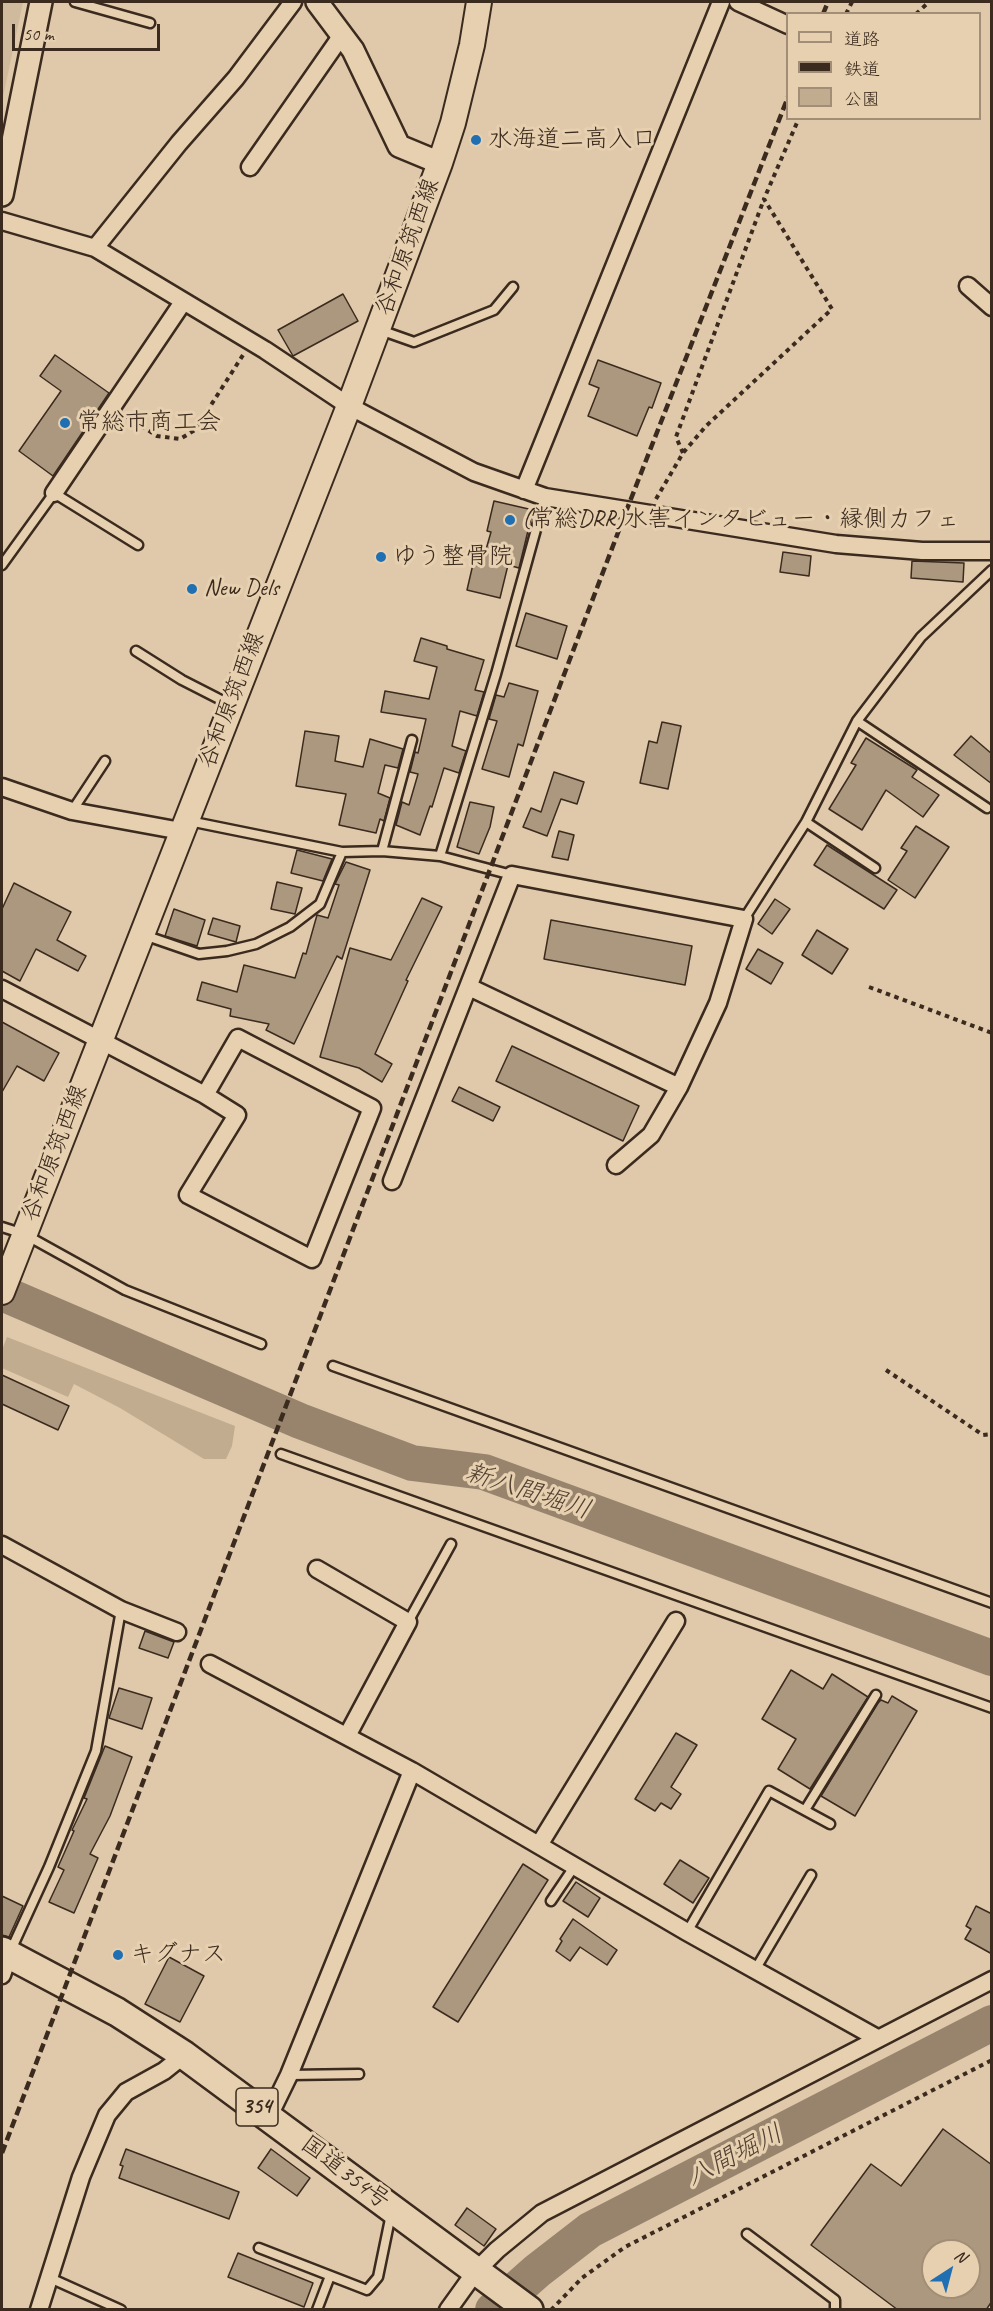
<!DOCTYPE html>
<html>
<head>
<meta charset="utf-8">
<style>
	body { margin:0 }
	#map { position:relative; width:993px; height:2311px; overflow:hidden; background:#dfc9aa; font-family:Caveat,"Klee One",sans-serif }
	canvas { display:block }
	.frame { position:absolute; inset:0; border:3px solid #3b2a1e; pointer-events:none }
	.legend { position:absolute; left:786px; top:12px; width:195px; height:108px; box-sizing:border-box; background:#e6d0b0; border:2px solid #a28e76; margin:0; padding:8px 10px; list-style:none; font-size:18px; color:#3b2a1e }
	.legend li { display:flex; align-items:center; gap:12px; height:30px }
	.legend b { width:30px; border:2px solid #a28e76 }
	.north { position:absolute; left:921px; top:2239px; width:60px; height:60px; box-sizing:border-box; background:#e6d0b0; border:2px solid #a28e76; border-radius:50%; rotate:36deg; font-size:16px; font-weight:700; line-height:24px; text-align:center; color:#3b2a1e }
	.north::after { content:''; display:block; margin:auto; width:21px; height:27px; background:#1f6fb2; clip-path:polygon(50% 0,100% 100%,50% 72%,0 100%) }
	.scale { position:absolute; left:12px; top:24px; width:148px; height:27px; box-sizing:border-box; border:3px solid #3b2a1e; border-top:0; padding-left:8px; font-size:18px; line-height:21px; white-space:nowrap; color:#3b2a1e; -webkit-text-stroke:4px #e6d0b0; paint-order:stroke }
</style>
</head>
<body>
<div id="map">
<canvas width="993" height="2311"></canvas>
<div class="frame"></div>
<ul class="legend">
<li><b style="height:8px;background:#e6d0b0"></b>道路</li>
<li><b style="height:8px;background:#3b2a1e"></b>鉄道</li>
<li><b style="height:16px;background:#c1ac90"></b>公園</li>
</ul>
<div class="north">N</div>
<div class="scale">50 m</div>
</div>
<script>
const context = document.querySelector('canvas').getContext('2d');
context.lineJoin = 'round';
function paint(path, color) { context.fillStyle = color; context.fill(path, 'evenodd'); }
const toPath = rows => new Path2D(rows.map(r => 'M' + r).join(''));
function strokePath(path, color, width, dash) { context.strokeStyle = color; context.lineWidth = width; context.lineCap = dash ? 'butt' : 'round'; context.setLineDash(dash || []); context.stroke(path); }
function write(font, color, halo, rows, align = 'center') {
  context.font = font + ' Caveat,"Klee One",sans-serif'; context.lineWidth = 6; context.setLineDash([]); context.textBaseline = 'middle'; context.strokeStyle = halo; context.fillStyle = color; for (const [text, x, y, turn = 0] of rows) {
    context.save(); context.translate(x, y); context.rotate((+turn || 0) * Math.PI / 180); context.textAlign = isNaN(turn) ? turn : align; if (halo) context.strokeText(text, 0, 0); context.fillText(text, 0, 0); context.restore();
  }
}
paint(toPath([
	[2,2,23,2,2,102]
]), '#d0ba9d');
paint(toPath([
	[7,1337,235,1426,232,1446,226,1459,204,1459,120,1408,74,1384,68,1397,2,1368,2,1350]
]), '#c1ac90');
strokePath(toPath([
	[2,1293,300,1421,412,1463,484,1472,992,1658],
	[493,2310,537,2271,590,2230,992,2023]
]), '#98846d', 36);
const building = toPath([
	[343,294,358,321,293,356,278,330,343,294],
	[55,355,109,393,53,476,19,451,61,391,40,376,55,355],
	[598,360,661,383,652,408,649,407,637,436,588,416,599,388,589,384,598,360],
	[494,501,533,510,519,568,508,565,500,598,467,590,473,564,481,567,491,532,487,531,494,501],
	[783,552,811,556,809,576,780,572,783,552],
	[912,561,964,563,963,582,911,578,912,561],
	[526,613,567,626,557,659,516,646,526,613],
	[421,638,447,646,447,649,484,660,475,690,484,692,477,716,460,711,452,746,466,751,459,773,444,768,432,807,430,806,420,835,396,825,402,802,409,805,418,774,410,772,415,752,418,753,426,719,381,712,385,691,429,699,437,667,414,661,421,638],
	[509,683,538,691,523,746,518,744,509,777,482,769,497,721,489,719,496,695,504,697,509,683],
	[662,722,681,726,668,789,640,783,649,741,657,743,662,722],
	[305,731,339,736,335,761,363,767,370,739,403,749,398,768,385,765,378,793,390,798,384,821,380,819,376,833,339,825,346,794,296,786,305,731],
	[971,736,992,754,992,784,954,755,971,736],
	[866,738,917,770,912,777,939,795,923,817,886,790,862,830,829,809,856,765,851,763,866,738],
	[554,772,584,782,577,804,561,799,547,836,523,827,531,808,541,812,554,772],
	[470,802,494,807,490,827,479,854,457,847,470,802],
	[916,826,949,847,915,898,888,880,907,851,901,848,916,826],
	[559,831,574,835,568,860,552,857,559,831],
	[827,845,897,890,884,909,814,865,827,845],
	[297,850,332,859,323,881,291,873,297,850],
	[346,862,370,870,342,959,337,956,294,1044,266,1030,269,1024,230,1016,231,1009,197,1000,202,982,237,992,244,965,295,978,303,953,306,954,317,915,328,918,339,885,335,884,346,862],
	[277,882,302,888,295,914,271,909,277,882],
	[14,883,71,912,57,940,86,956,78,971,36,949,20,981,2,971,2,909,14,883],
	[422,898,442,907,406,980,408,981,375,1054,392,1064,382,1082,359,1068,320,1057,350,948,391,960,422,898],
	[775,899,790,909,772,934,758,924,775,899],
	[174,909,205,920,197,946,165,936,174,909],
	[213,918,240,926,236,942,208,934,213,918],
	[551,920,692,946,685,985,544,959,551,920],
	[817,930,848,949,832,974,802,955,817,930],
	[758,949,783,963,771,984,746,969,758,949],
	[2,1022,59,1053,44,1081,17,1066,2,1092,2,1022],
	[512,1046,639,1106,623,1141,496,1081,512,1046],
	[459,1087,500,1107,493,1121,452,1101,459,1087],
	[2,1375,69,1406,58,1430,2,1404,2,1375],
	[145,1631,174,1642,168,1658,139,1648,145,1631],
	[791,1670,823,1689,832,1674,868,1697,810,1789,778,1769,796,1739,762,1719,791,1670],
	[119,1688,152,1698,142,1729,109,1718,119,1688],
	[892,1696,917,1711,855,1816,821,1796,878,1703,881,1700,888,1703,892,1696],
	[676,1733,697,1745,671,1787,681,1794,671,1809,661,1803,655,1811,635,1799,676,1733],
	[105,1746,132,1757,110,1816,90,1854,98,1858,74,1913,49,1902,64,1870,58,1867,74,1831,72,1830,87,1799,84,1798,105,1746],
	[680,1860,709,1878,693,1903,664,1884,680,1860],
	[523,1864,548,1880,458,2022,433,2007,523,1864],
	[576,1882,600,1898,588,1917,563,1901,576,1882],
	[2,1896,23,1906,9,1937,2,1935,2,1896],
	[976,1906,992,1914,992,1954,965,1939,971,1929,966,1926,976,1906],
	[573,1919,617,1950,607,1965,580,1947,570,1961,556,1951,562,1941,560,1939,573,1919],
	[169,1957,204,1976,180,2022,145,2004,169,1957],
	[943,2129,992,2165,992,2301,986,2310,898,2310,811,2245,871,2164,901,2186,943,2129],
	[933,2251,969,2251,969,2287,933,2287,933,2251],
	[126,2149,239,2192,229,2219,119,2178,123,2166,120,2165,126,2149],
	[271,2149,310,2178,297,2196,258,2168,271,2149],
	[467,2208,496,2229,484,2246,455,2225,467,2208],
	[238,2253,313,2283,304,2307,228,2277,238,2253]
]);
paint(building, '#ac987f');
strokePath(building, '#3b2a1e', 1.5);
const service = toPath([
	[75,2,150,23],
	[380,330,414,342,494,310,513,287],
	[2,565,54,493,138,545],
	[136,651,182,680,229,704],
	[857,721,987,808],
	[72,811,105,761],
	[189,821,342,852,382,851,440,856,512,875],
	[806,822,875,868],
	[382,851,412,740],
	[440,856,496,674,545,497],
	[744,919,806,822,857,721,921,637,992,570],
	[144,935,199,954,227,951,256,944,290,927,320,904,342,852],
	[2,1227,24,1234,125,1290,261,1344],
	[333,1366,992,1603],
	[281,1454,992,1708],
	[408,1622,451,1544],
	[805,1810,876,1695],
	[551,1901,574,1867],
	[687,1932,769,1791,830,1824],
	[11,1950,49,1867,96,1751,121,1610],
	[755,1970,811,1875],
	[289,2075,359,2074],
	[747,2234,835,2300,835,2310],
	[259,2248,367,2290,378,2277,391,2214],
	[50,2278,121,2310],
	[317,2310,330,2276]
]);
const minor = toPath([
	[738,2,788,25],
	[250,167,342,35],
	[2,221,95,248,265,350,349,406,474,472,545,497,836,544,922,551,992,551],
	[95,248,179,143,236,78,293,2],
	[968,286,992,307],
	[524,490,721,2],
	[54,493,183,302],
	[2,787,72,811,181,831],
	[469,987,679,1087],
	[2,989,205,1095,237,1115,188,1195,312,1259,372,1108,238,1038,205,1095],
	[392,1181,512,875,744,919,718,1003,679,1087,651,1135,616,1165],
	[2,1545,121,1610,177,1632],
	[317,1569,408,1622,347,1736],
	[210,1664,412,1771,687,1932,877,2038],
	[539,1845,676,1621],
	[2,1975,9,1954],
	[269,2116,289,2075,412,1771],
	[39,2310,81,2177,107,2115,126,2092,164,2071,184,2055],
	[448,2310,476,2271,497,2250,542,2213,992,1980]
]);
const tertiary = toPath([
	[317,2,353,50,399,146,440,163],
	[2,195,41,2]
]);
const secondary = toPath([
	[2,1292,349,406,440,163,453,123,472,45,479,2]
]);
const trunk = toPath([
	[2,1951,117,2012,184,2055,529,2310]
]);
strokePath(service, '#3b2a1e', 13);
strokePath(minor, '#3b2a1e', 21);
strokePath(tertiary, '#3b2a1e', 26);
strokePath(secondary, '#3b2a1e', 28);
strokePath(trunk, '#3b2a1e', 32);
strokePath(toPath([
	[846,14,852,2],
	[916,14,929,2],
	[126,416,157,436,180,439,195,430,243,355],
	[683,453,676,437,764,199],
	[656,499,683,453,706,426,832,309,764,199,799,118],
	[869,987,992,1033],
	[886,1370,983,1435,992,1434],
	[551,2310,582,2278,625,2247,992,2060]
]), '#3b2a1e', 4, [4.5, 4.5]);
strokePath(service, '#e6d0b0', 8);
strokePath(minor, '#e6d0b0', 16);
strokePath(tertiary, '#e6d0b0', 21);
strokePath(secondary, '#e6d0b0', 24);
strokePath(trunk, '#e6d0b0', 27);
strokePath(toPath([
	[823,14,828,2],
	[2,2153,627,509,788,97]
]), '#3b2a1e', 4.5, [9, 4.5]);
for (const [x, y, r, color] of [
	[476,140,6,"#1f6fb2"],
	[65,423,6,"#1f6fb2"],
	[510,520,6,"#1f6fb2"],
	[381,557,6,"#1f6fb2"],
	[192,589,6,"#1f6fb2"],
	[118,1955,6,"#1f6fb2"]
]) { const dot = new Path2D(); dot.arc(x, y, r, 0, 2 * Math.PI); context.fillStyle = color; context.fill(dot); strokePath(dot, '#e6d0b0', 2); }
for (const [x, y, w] of [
	[257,2107,42]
]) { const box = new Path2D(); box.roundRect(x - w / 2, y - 19, w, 38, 4.5); context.fillStyle = '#e6d0b0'; context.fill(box); strokePath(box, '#3b2a1e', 1.5); }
write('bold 22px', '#3b2a1e', null, [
	["354",257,2107]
]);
write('24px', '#3b2a1e', '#e6d0b0', [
	["水海道二高入口",488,140],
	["常総市商工会",77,423],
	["(常総DRR)水害インタビュー・縁側カフェ",522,520],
	["ゆう整骨院",393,557],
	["New Dels",204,589],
	["キグナス",130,1955]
], 'left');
write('24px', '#3b2a1e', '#e6d0b0', [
	["谷和原筑西線",408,247,-70],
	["谷和原筑西線",232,700,-69],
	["谷和原筑西線",55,1153,-69],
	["国道354号",345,2173,37]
]);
write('italic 26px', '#524032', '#e6d0b0', [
	["新八間堀川",528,1492,18],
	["八間堀川",735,2156,-27]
]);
</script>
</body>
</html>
